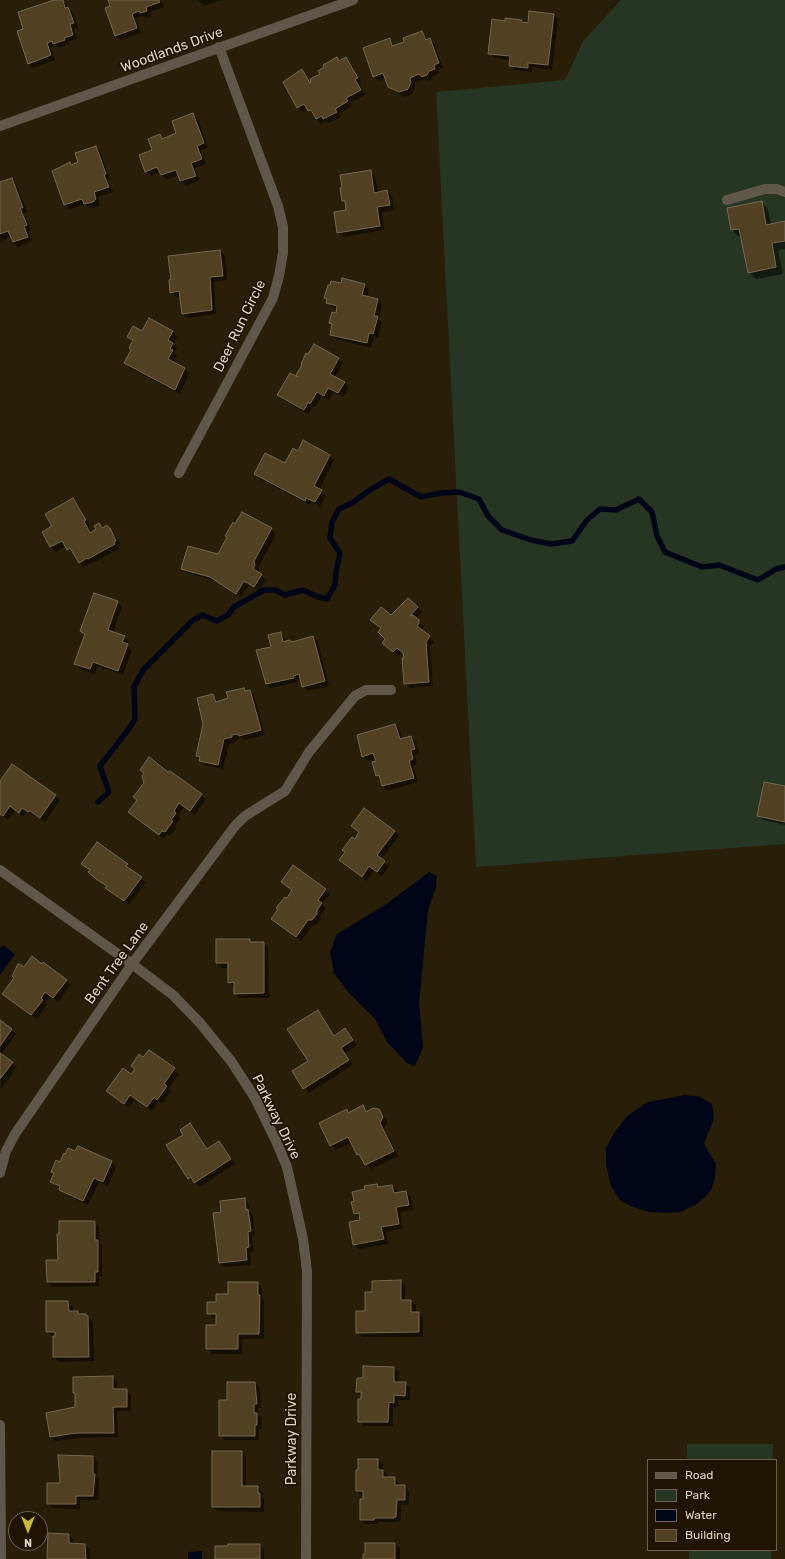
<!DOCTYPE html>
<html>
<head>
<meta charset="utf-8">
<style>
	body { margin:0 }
	#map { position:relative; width:785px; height:1559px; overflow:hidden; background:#291e07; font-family:Rubik,sans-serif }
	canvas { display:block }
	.legend { position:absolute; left:647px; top:1459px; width:130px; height:92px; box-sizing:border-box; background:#1f1401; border:1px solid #6b6150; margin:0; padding:5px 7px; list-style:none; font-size:12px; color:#dcd4c7 }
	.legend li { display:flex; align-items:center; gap:8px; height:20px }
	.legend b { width:20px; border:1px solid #6b6150 }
	.north { position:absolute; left:8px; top:1511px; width:40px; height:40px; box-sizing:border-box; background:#1f1401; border:1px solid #6b6150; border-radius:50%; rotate:180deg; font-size:11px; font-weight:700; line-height:16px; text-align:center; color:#dcd4c7 }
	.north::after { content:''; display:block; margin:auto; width:14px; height:18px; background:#ccb939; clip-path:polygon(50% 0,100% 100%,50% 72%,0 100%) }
</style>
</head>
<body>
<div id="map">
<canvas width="785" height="1559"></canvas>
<ul class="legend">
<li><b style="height:5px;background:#5f584a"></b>Road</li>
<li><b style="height:11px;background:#273623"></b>Park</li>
<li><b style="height:11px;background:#000618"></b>Water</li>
<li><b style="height:11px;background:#514021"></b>Building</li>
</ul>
<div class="north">N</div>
</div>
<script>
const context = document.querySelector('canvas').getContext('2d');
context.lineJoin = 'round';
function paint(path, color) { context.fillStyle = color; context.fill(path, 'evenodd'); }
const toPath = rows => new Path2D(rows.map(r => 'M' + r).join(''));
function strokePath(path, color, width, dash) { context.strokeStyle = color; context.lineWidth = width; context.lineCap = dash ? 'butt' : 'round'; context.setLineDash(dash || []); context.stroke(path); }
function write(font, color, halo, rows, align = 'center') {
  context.font = font + ' Rubik,sans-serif'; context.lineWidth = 3.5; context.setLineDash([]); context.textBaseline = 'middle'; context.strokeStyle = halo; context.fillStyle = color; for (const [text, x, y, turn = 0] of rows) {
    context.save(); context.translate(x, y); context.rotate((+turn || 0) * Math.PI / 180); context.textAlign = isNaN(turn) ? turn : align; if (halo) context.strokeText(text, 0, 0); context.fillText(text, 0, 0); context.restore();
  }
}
paint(toPath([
	[621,0,785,0,785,844,476,867,436,92,565,80,583,41],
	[687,1444,773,1444,772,1460,687,1460],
	[689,1550,771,1550,771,1559,689,1559]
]), '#273623');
paint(toPath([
	[429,872,437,876,436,887,428,910,419,1003,423,1048,415,1066,407,1063,387,1042,375,1019,349,993,334,973,330,952,337,934,388,903],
	[3,945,15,954,0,975,0,949],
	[685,1095,700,1097,712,1104,714,1119,704,1143,709,1153,716,1163,715,1177,711,1191,697,1204,681,1212,668,1213,649,1212,630,1206,620,1200,611,1186,606,1165,606,1148,614,1133,627,1116,648,1102],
	[202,1551,202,1559,188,1559,188,1552]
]), '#000618');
paint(toPath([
	[58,0,63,0,73,13,78,27,74,29,77,39,68,42,69,44,59,48,56,45,51,47,55,60,33,68,28,63,25,30],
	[109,0,161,0,164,7,150,12,151,16,146,18,144,16,136,18,141,33,121,40,116,36,106,9,112,7],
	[198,0,221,0,204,6],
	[554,15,558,19,552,70,532,67,532,72,514,70,510,65,510,60,494,58,489,53,506,22,521,21,524,24,528,24],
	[422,32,428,40,430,40,434,44,443,68,438,69,439,74,433,76,432,79,427,81,425,79,414,83,415,87,412,94,404,97,394,91,389,86,386,78,379,81,374,76,390,39,395,47,406,43],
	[337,58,340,62,346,58,351,63,361,82,359,84,365,95,350,103,352,106,339,114,341,117,329,123,326,121,321,124,308,109,302,112,298,107,302,70,310,80,321,74],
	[193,115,198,119,208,148,201,151,206,164,195,168,200,180,186,186,181,181,179,175,166,180,160,172,151,176,146,171,160,135,164,139,177,134],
	[96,147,100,151,110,179,108,180,113,192,98,197,100,204,98,207,89,208,85,204,70,209,65,205,53,171,70,164,71,165,79,163],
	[370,171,375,176,378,193,387,191,392,196,394,210,382,212,384,230,343,237,338,232,347,211,346,204,343,201],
	[12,179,16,184,27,212,24,213,31,230,28,231,32,241,18,247,13,242,11,236,0,241,0,183],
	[761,202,768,209,771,225,785,223,785,249,778,250,783,274,756,279,749,272,742,237,739,237,732,230,728,209],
	[220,251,225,256,227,280,214,282,216,314,188,318,183,313,181,296,176,297,171,292],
	[365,285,369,289,367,297,377,300,382,304,379,319,382,322,378,338,374,337,371,348,336,339,331,335,333,326,330,323,336,314,338,309,332,307,327,302,327,300,325,298],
	[149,319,173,332,177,337,173,344,177,348,174,353,177,356,173,363,184,369,189,374,180,394,130,368,125,363,132,350,133,342,129,337,142,332],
	[339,359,343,363,335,378,344,382,349,387,343,397,333,392,329,400,322,396,315,407,313,406,309,414,283,400,279,395],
	[304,442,330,456,334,460,319,490,326,495,320,506,311,502,310,505,260,479,255,474,285,464,298,452],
	[73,499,78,504,90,525,88,526,92,533,97,530,99,524,103,528,107,526,119,541,120,546,118,547,119,549,93,563,92,562,84,567,79,562,74,553,73,554,66,546,56,552,51,547,43,532,53,527],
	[271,529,276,534,259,566,259,570,258,573,266,580,259,591,249,585,241,597,216,581,187,573,183,568,218,555,228,538,226,536],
	[408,599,422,612,416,619,423,626,423,628,422,631,434,642,430,647,433,686,410,688,405,683,405,654,402,651,399,656,388,648,387,639,382,629,376,624,391,617],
	[117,602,122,607,113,633,124,637,129,642,127,645,132,650,123,675,98,666,95,674,80,669,75,664,86,636,81,631],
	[280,633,285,638,286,642,291,643,313,637,318,642,329,686,308,691,303,686,301,679,298,680,298,682,271,688,266,684,272,647],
	[243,689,246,692,250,691,254,695,265,735,244,740,242,738,236,740,236,742,229,744,223,769,205,765,197,756,213,695,219,702,229,699],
	[395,725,400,730,402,739,411,737,416,741,419,754,415,755,417,764,413,765,418,782,387,791,383,786,381,779,377,775,376,758,368,761,363,756],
	[13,765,60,800,45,822,35,814,33,816,27,812,24,817,15,810,8,820,0,814,0,783],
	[170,772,206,799,195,815,184,807,178,816,180,819,175,825,177,827,170,836,167,835,164,839,129,812],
	[785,787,785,825,763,820,758,816],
	[352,826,394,831,399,836,381,859,389,867,382,876,374,870,367,881,340,860,360,833],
	[82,864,127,864,132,869,131,871,146,883,129,905,111,892,107,887],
	[282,882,325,890,330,894,322,904,326,908,321,915,321,919,317,925,313,925,301,941,277,923,287,899,293,891],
	[250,940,253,943,263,943,268,948,269,998,239,998,235,993,235,987,229,982,229,968,222,968,217,963],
	[24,968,66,981,71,985,58,1002,51,996,45,1003,47,1005,37,1019,8,998,15,978],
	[318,1011,322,1016,335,1036,345,1029,357,1045,345,1053,353,1065,309,1093,293,1072,309,1062],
	[0,1021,16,1034,1,1055,17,1067,1,1089],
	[174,1069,179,1074,168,1089,171,1091,162,1104,159,1101,152,1111,135,1099,129,1108,107,1091,131,1076],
	[363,1107,368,1112,378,1110,383,1115,387,1122,384,1129,398,1156,371,1169,363,1159,358,1154,352,1142,336,1150,331,1145,347,1110,349,1113],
	[190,1124,195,1129,208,1149,219,1142,235,1164,200,1187,189,1178,184,1135],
	[78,1147,112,1162,116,1167,108,1186,99,1182,88,1205,65,1194,60,1190,61,1188,51,1182,55,1174,52,1172,66,1155,75,1153],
	[377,1185,380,1188,392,1186,397,1190,397,1193,406,1192,411,1197,413,1210,400,1212,403,1228,386,1232,388,1244,359,1249,354,1245,361,1221,361,1218,355,1214,366,1190],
	[244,1199,249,1204,250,1212,253,1215,255,1236,252,1236,254,1252,250,1252,251,1265,224,1267,220,1263,222,1213],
	[95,1222,99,1227,100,1243,102,1246,102,1276,99,1276,99,1286,52,1287,48,1282,59,1260],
	[401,1281,405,1286,405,1301,411,1301,416,1305,416,1313,418,1313,423,1318,423,1337,362,1337,357,1332,373,1293],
	[257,1283,262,1287,262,1298,264,1301,264,1339,242,1339,242,1354,212,1354,207,1349,207,1326,217,1326,217,1318,213,1318,208,1313,217,1303,229,1295],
	[68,1302,73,1307,73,1312,78,1312,82,1315,86,1315,93,1322,94,1361,59,1362,54,1357,54,1336,52,1336,47,1332],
	[394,1368,399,1372,398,1383,405,1383,410,1388,410,1400,398,1400,398,1407,393,1407,393,1426,364,1426,359,1421,362,1397,357,1392,364,1379],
	[112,1377,117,1382,117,1390,126,1390,131,1395,131,1411,117,1411,118,1437,81,1438,55,1441,51,1437,76,1408,76,1395,74,1392],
	[255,1383,260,1388,261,1408,258,1408,258,1415,262,1418,262,1429,259,1429,259,1440,225,1440,220,1435],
	[241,1452,246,1457,246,1487,258,1487,263,1492,262,1497,264,1499,264,1512,218,1511,213,1507],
	[93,1457,98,1462,97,1477,99,1479,98,1500,80,1500,80,1509,53,1508,48,1504,61,1484],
	[378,1460,383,1464,382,1470,388,1475,388,1478,394,1478,399,1483,399,1486,404,1486,409,1491,409,1505,401,1505,401,1521,399,1521,399,1522,378,1522,378,1524,365,1524,361,1520,364,1496,361,1496,357,1491,357,1471],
	[69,1535,74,1540,74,1544,85,1545,90,1549,90,1559,48,1559],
	[395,1544,400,1548,400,1559,365,1559],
	[259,1545,264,1550,264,1559,216,1559]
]), '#0007');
strokePath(toPath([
	[98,802,109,792,100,766,128,730,135,719,134,687,143,670,192,621,202,615,217,621,228,615,234,607,264,590,275,590,285,595,303,590,318,597,327,599,335,585,336,572,340,553,330,538,332,522,339,509,352,503,370,490,389,479,421,497,441,493,459,492,479,499,488,516,502,530,531,540,551,544,572,541,587,520,600,509,616,510,639,499,652,512,657,536,665,552,702,567,719,565,758,580,776,569,785,567]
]), '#000618', 5.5);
const building = toPath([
	[54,0,63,0,65,8,68,7,74,23,70,24,73,35,64,38,65,40,53,44,52,41,47,43,51,55,28,64,17,31,23,29,18,12,54,0],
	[108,0,159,0,160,2,146,7,147,11,140,13,139,11,132,14,137,28,115,36,105,8,110,6,108,0],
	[529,11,554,14,548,65,528,63,528,68,509,66,510,56,488,54,492,19,505,21,505,18,522,20,521,22,528,23,529,11],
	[422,31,426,40,430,38,439,63,434,65,435,69,429,71,427,75,422,77,419,74,410,78,411,82,408,89,399,92,388,87,383,73,373,77,363,48,390,38,392,46,404,42,403,38,422,31],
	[337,57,339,61,346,57,358,78,355,79,361,90,346,98,348,101,335,109,337,112,323,119,322,116,316,119,311,110,308,111,304,104,297,108,283,82,302,69,310,83,311,82,310,79,320,74,318,71,324,67,323,65,337,57],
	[193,113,204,143,197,146,202,159,191,163,196,176,180,181,176,170,161,175,157,167,145,172,139,155,152,150,148,139,160,134,162,139,176,133,172,121,193,113],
	[96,146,106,174,104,175,109,187,94,192,96,199,93,202,84,204,82,199,64,205,52,171,70,162,71,165,78,162,75,153,96,146],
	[371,170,374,193,387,190,390,205,377,207,380,226,337,233,334,212,346,210,345,201,342,201,340,188,342,187,340,175,371,170],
	[12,178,23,208,20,208,27,225,24,226,28,237,13,242,8,231,0,234,0,182,12,178],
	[762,201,766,225,785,221,785,241,772,243,776,267,748,273,739,229,731,230,727,208,762,201],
	[220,250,223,276,210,277,212,310,182,314,179,291,170,293,169,280,171,279,168,256,220,250],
	[342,278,365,284,362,295,378,299,374,316,378,316,373,334,369,333,367,343,330,335,332,324,329,323,332,312,336,313,337,306,326,303,327,299,324,298,328,285,330,285,331,281,341,283,342,278],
	[149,318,173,331,168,340,173,343,170,349,173,350,168,359,185,368,175,390,124,363,131,350,129,348,133,340,127,337,133,326,142,331,149,318],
	[314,344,339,358,330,374,345,382,338,393,328,388,324,396,317,392,310,404,308,402,304,410,277,395,290,373,298,377,296,375,302,365,301,364,306,353,308,354,314,344],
	[303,440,330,455,314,486,322,490,315,502,306,498,305,501,254,474,265,453,285,463,293,448,298,451,303,440],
	[73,498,86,520,84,521,90,533,96,529,94,526,99,523,102,528,107,525,109,528,110,528,116,541,114,542,115,544,88,559,87,558,79,563,70,548,67,550,62,541,50,547,42,532,52,526,45,514,73,498],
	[242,512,272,528,254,561,255,565,253,569,262,574,254,587,244,581,236,594,210,577,181,569,188,546,218,554,227,537,225,536,233,522,235,524,242,512],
	[94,593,118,601,108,630,125,636,122,642,128,644,118,671,93,662,90,669,74,664,85,634,80,631,94,593],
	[408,598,418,607,410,616,413,615,419,620,419,623,417,626,430,636,426,642,429,682,404,684,402,658,404,658,403,653,397,648,393,652,382,643,385,639,378,632,381,628,370,620,381,607,391,615,408,598],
	[281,632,283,642,289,640,292,642,313,636,325,681,302,687,299,674,293,676,294,678,266,684,256,650,271,647,268,635,281,632],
	[244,688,245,691,250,690,261,730,239,736,238,734,232,735,232,737,224,739,218,765,199,761,200,757,196,756,203,724,197,698,213,694,216,702,228,698,226,692,244,688],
	[395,724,400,739,411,736,415,749,411,750,413,759,409,761,414,778,382,786,379,775,376,776,372,762,376,761,373,753,362,757,357,735,395,724],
	[149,757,168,772,170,771,202,794,190,811,179,803,174,811,176,813,171,820,173,821,165,832,162,831,159,835,128,812,137,800,133,797,144,783,142,776,144,773,140,770,149,757],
	[12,764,56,795,40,818,30,811,28,812,22,808,19,813,10,806,3,816,0,814,0,781,12,764],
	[764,782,785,786,785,822,757,816,764,782],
	[364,808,395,831,377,855,385,861,377,872,369,866,362,877,339,860,345,852,342,850,352,837,355,839,359,832,351,826,364,808],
	[97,842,128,864,126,866,142,877,124,901,105,888,107,886,96,879,88,872,90,870,81,864,97,842],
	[293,865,326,889,318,900,322,903,317,910,317,914,312,920,308,920,296,937,271,919,278,909,276,908,285,897,287,898,292,890,281,882,293,865],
	[216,939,250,939,250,942,264,942,264,993,234,994,234,982,228,983,228,963,216,963,216,939],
	[32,956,42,964,43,962,67,980,53,998,45,992,41,998,43,1000,31,1015,2,994,14,978,12,976,18,964,20,964,24,967,32,956],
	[318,1010,334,1036,345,1028,353,1040,341,1048,349,1060,303,1089,292,1071,308,1061,287,1029,318,1010],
	[0,1020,12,1029,0,1046,0,1020],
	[149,1050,175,1068,164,1084,167,1086,157,1100,154,1097,147,1107,130,1095,124,1104,106,1091,123,1068,131,1074,135,1069,131,1066,139,1054,143,1057,149,1050],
	[0,1053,13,1062,0,1079,0,1053],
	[363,1105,366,1112,373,1108,379,1109,383,1117,380,1123,394,1151,365,1165,359,1154,357,1155,348,1137,330,1146,319,1123,347,1109,348,1113,363,1105],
	[190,1123,207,1149,219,1141,231,1159,194,1183,191,1177,188,1179,166,1145,183,1135,180,1130,190,1123],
	[78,1146,112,1161,103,1182,94,1178,83,1201,59,1190,60,1186,50,1182,54,1173,51,1172,56,1160,60,1162,64,1153,65,1154,68,1148,75,1151,78,1146],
	[377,1184,378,1187,392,1185,394,1193,406,1191,409,1205,396,1207,399,1224,381,1227,384,1239,353,1245,349,1222,360,1220,359,1213,354,1214,351,1202,354,1201,352,1192,365,1189,364,1186,377,1184],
	[245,1198,246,1210,248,1209,251,1231,248,1232,249,1247,246,1248,247,1260,219,1263,213,1213,221,1212,220,1201,245,1198],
	[59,1221,95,1221,95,1240,98,1240,98,1272,95,1272,95,1282,47,1282,46,1260,58,1260,57,1234,59,1234,59,1221],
	[401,1280,401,1300,411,1300,411,1312,419,1312,419,1332,356,1333,356,1311,365,1311,365,1292,372,1292,372,1281,401,1280],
	[228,1282,258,1282,258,1295,260,1295,259,1334,238,1334,238,1349,206,1349,206,1325,216,1325,216,1314,207,1314,207,1302,216,1302,216,1294,228,1294,228,1282],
	[46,1301,68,1301,69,1311,78,1311,78,1314,86,1314,86,1316,88,1316,89,1357,53,1357,53,1336,55,1336,55,1332,46,1332,46,1301],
	[363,1366,394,1367,394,1382,406,1382,405,1396,394,1395,394,1403,389,1402,388,1422,358,1422,358,1399,361,1399,361,1392,356,1392,357,1378,363,1378,363,1366],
	[113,1376,113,1389,127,1389,127,1407,113,1407,114,1433,76,1433,50,1437,46,1413,75,1407,75,1393,73,1393,73,1377,113,1376],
	[227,1382,255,1382,257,1404,254,1404,254,1413,257,1413,257,1425,255,1425,255,1436,219,1436,219,1400,227,1400,227,1382],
	[212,1451,242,1451,242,1486,258,1486,258,1493,260,1493,260,1507,212,1507,212,1451],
	[58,1455,93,1456,93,1474,95,1474,93,1496,76,1496,76,1504,47,1504,47,1483,60,1483,58,1455],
	[358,1459,378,1459,378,1470,383,1470,383,1477,395,1477,395,1485,405,1485,405,1500,397,1500,396,1517,394,1517,394,1518,374,1518,374,1520,360,1520,360,1499,363,1499,363,1491,356,1491,356,1470,358,1470,358,1459],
	[48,1533,69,1534,69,1543,85,1544,86,1559,47,1559,48,1533],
	[365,1543,395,1543,395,1559,363,1559,363,1554,365,1554,365,1543],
	[228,1544,260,1544,260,1559,215,1559,215,1546,228,1546,228,1544]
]);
paint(building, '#514021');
strokePath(building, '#756850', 1);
strokePath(toPath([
	[727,200,765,189,777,189,785,192],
	[285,791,309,752,355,696,366,690,391,690]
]), '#5f584a', 10);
strokePath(toPath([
	[0,126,353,0],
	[179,473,273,298,279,276,283,253,283,227,278,206,219,47],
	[0,870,132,964,173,995,200,1023,231,1061,255,1098,276,1141,287,1167,303,1239,307,1271,306,1559],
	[0,1173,6,1151,15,1134,132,964,235,826,245,816,285,791],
	[0,1425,1,1559]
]), '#5f584a', 10);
write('14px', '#dcd4c7', '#1f1401', [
	["Woodlands Drive",172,50,-20],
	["Deer Run Circle",240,326,-64],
	["Bent Tree Lane",117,963,-54],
	["Parkway Drive",276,1117,64],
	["Parkway Drive",292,1439,-90]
]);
</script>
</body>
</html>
